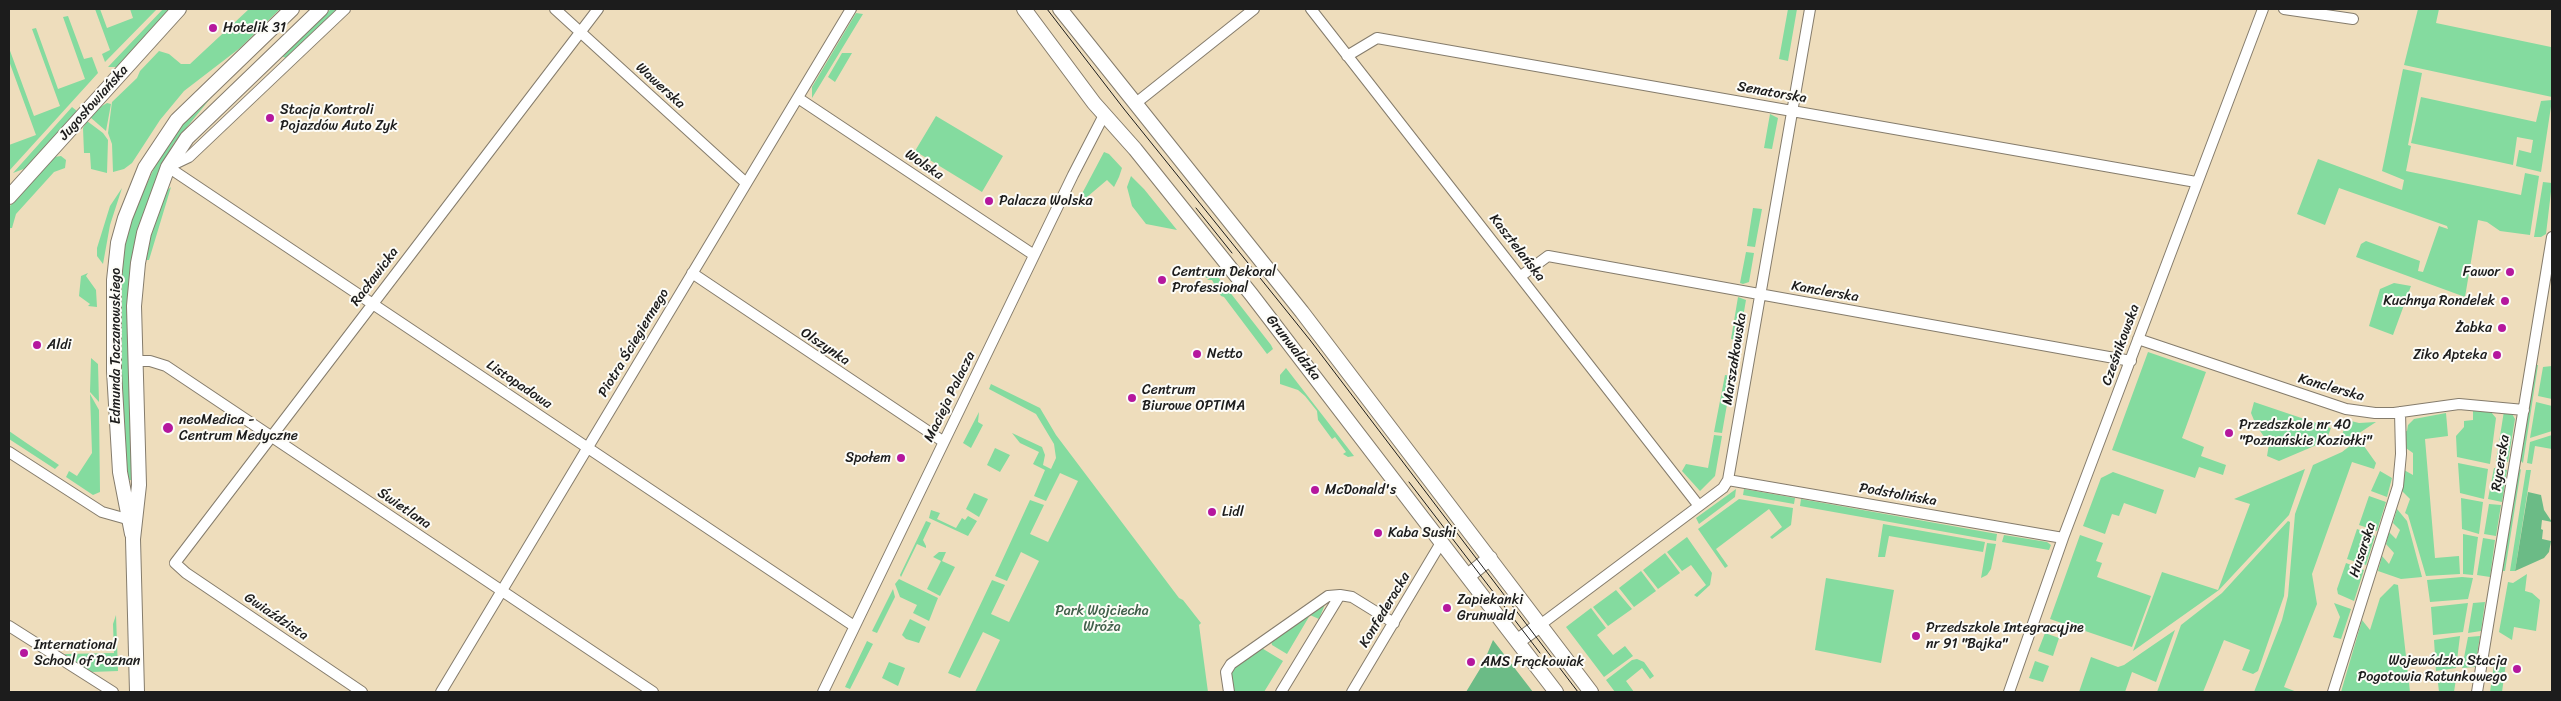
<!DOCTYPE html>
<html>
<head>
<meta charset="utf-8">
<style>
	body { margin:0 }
	#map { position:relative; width:2561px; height:701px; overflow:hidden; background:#eeddbc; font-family:Sriracha,sans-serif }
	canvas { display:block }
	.frame { position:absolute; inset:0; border:10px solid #1c1c1c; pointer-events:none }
</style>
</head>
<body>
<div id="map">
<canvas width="2561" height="701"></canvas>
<div class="frame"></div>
</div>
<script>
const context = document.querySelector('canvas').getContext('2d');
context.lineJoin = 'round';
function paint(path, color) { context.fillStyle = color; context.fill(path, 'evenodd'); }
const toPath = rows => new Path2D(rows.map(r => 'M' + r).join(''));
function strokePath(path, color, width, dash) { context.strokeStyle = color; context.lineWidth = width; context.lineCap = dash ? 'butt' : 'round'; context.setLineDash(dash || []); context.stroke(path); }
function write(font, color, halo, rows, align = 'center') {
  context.font = font + ' Sriracha,sans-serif'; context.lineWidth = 4; context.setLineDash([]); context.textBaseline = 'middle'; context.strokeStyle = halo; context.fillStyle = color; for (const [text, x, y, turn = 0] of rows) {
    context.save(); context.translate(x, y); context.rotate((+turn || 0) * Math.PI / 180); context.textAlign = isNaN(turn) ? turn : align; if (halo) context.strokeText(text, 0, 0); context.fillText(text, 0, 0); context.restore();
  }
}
paint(toPath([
	[95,9,100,9,107,28,133,18,130,9,157,9,105,62,102,54,110,50],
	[163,9,170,9,117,67,108,67],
	[249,9,280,9,240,48,184,91,160,120,132,163,124,169,113,172,112,144,108,133,112,102,137,78,140,71,159,51,169,54,181,64,190,64],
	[301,9,218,89,174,143,162,164,141,220,134,245,128,292,132,480,128,480,123,436,120,288,125,243,132,217,160,155,183,122],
	[331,9,339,9,286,58,281,56],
	[1788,9,1797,9,1788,61,1779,59],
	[2418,9,2439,9,2436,23,2551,47,2552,44,2552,97,2404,65],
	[856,13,863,14,812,98,812,87],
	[68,16,84,59,92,57,98,73,9,171,9,145,36,135,9,61,9,48,34,116,60,106,32,29,36,28,58,89,85,79,63,17],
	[842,53,852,53,835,82,828,77],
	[2403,69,2422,73,2408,145,2411,146,2406,171,2521,195,2525,173,2539,176,2530,235,2500,231,2487,222,2478,220,2465,297,2356,257,2361,244,2366,241,2420,261,2418,271,2423,272,2439,226,2448,229,2447,226,2339,188,2325,225,2297,214,2318,159,2402,190,2404,180,2382,171],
	[2421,97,2536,122,2541,101,2552,100,2541,172,2516,166,2519,150,2531,153,2533,140,2517,137,2513,165,2411,143],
	[107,103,111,104,106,131,90,117,97,109],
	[72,107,77,111,26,168,13,173],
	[1770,114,1778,118,1772,149,1764,148],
	[936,116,1003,156,982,192,915,151],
	[87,121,103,133,108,140,107,173,91,169,90,153,84,153,83,128],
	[1104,152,1109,154,1122,168,1119,177,1114,187,1107,180,1087,197,1092,205,1080,207,1076,205],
	[61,156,66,160,65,168,54,172,16,214,12,228,9,228,9,207,54,157],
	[1131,176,1144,189,1177,230,1146,224,1132,206,1127,187],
	[2543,182,2552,183,2546,234,2541,237,2534,237],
	[171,187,149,260,144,260,151,231,164,193],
	[122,188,110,225,103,264,97,256,97,248,110,206],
	[1753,208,1762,209,1755,247,1747,246],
	[1746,252,1754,253,1749,282,1743,284,1740,283],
	[1211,268,1271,345,1273,349,1267,354,1224,297,1221,296,1212,280,1207,280,1210,278,1206,278,1205,272],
	[88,273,86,276,96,290,97,307,88,306,90,304,79,296,81,276],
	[2394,283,2411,286,2393,335,2369,326,2380,289],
	[1738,297,1746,300,1739,341,1731,339],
	[2148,352,2206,372,2182,438,2204,447,2201,456,2226,465,2223,475,2199,467,2195,478,2112,450],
	[91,358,98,364,99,402,90,392],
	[2535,365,2538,365,2523,463,2520,460],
	[2552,366,2552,399,2538,396,2543,367],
	[1286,368,1354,456,1348,457,1343,454,1346,452,1335,437,1332,439,1318,420,1317,411,1305,396,1298,390,1280,384,1280,375],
	[1725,375,1732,376,1722,433,1714,432],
	[991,384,1040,408,1056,435,1179,598,1183,600,1201,623,1199,625,1208,692,975,692,1000,640,983,632,960,678,948,673,992,580,1005,585,991,614,1009,622,1039,561,1021,552,1007,581,995,576,1030,500,1044,505,1030,534,1048,542,1078,481,1060,473,1046,501,1034,496,1045,470,1033,464,1039,452,1020,443,1012,433,1042,447,1045,455,1043,465,1051,469,1056,458,1054,444,1036,414,989,389],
	[90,394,99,410,100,492,93,495,66,477,69,471,77,476,92,453],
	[2254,402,2331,428,2326,441,2279,461,2267,456,2269,444,2256,425,2251,413],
	[2536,402,2552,406,2552,431,2530,438],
	[2473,411,2491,412,2496,418,2490,464,2457,457,2456,436,2464,427,2464,421,2473,420],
	[2504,411,2511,412,2515,419,2508,462,2496,461],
	[979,412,978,422,983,425,971,448,963,443],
	[2446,413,2448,436,2425,439,2435,558,2459,556,2460,574,2426,576,2408,515,2405,513,2410,499,2402,491,2404,470,2413,475,2413,453,2403,446,2403,432,2407,431,2408,425,2414,419],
	[2347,420,2359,423,2376,422,2338,447],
	[9,431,25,442,59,465,55,469,9,439],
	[1714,435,1722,436,1715,476,1700,491,1682,471,1686,464,1708,468],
	[2552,435,2552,449,2535,446,2532,464,2527,463,2530,442],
	[2359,439,2376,463,2374,469,2352,462,2312,574,2317,604,2284,687,2297,692,2254,692,2282,620,2288,596,2295,514,2313,465,2342,452],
	[995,448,1010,455,1000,472,987,465],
	[2458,463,2488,469,2484,499,2460,493],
	[2494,468,2507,470,2502,502,2488,499],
	[2305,469,2289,515,2219,590,2133,651,2162,572,2218,590,2250,504,2234,499],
	[2521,469,2505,571,2502,571,2518,471],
	[2526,470,2531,470,2515,571,2510,571],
	[2380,471,2392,478,2387,497,2371,491],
	[2113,472,2164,490,2156,514,2124,503,2119,516,2112,514,2105,534,2083,526,2101,478],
	[1736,489,1735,497,1699,524,1696,518],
	[1744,489,1795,498,1794,504,1743,495],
	[974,493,988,499,979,517,966,509],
	[2369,496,2386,502,2377,531,2359,525],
	[2461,498,2483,502,2479,534,2462,529],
	[1739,499,1793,508,1791,525,1772,539,1770,537,1782,527,1769,509,1716,549,1728,566,1725,568,1698,529],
	[1801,499,1997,534,1996,541,1800,506],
	[2489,504,2501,505,2496,536,2484,534],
	[2397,509,2407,521,2422,577,2401,579,2378,571,2382,556,2389,564,2394,553,2386,544,2389,532,2396,539,2400,530,2393,523],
	[931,510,940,513,937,519,956,528,962,518,965,520,968,516,977,521,968,536,929,518],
	[926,521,931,523,923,540,926,546,926,548,917,544,901,577,900,575],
	[2288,521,2290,522,2284,596,2258,671,2253,674,2242,670,2250,650,2224,640,2203,692,2157,692,2181,625,2222,593],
	[1883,524,1985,542,1983,552,1889,536,1885,557,1878,557],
	[2357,529,2375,536,2366,565,2347,559],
	[2463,534,2478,537,2473,575,2463,574],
	[2004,535,2047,542,2051,545,2049,550,2002,542],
	[2080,535,2103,543,2096,561,2102,563,2097,577,2151,596,2132,647,2050,619],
	[1687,537,1712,573,1710,585,1697,597,1694,595,1706,585,1691,565,1682,571,1667,552],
	[2483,538,2495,540,2490,577,2477,575],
	[1987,543,1996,544,1991,569,1987,575,1981,578],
	[939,552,946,552,942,561,955,567,940,596,927,589,941,561,933,557],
	[1665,553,1680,573,1658,589,1643,570],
	[2346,563,2364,570,2354,601,2338,594,2337,589],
	[1641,571,1656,591,1634,607,1619,588],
	[2527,574,2525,591,2532,593,2540,600,2536,631,2514,627,2512,640,2499,632,2508,582,2513,583],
	[2462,577,2473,578,2468,599,2430,602,2427,580],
	[1826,578,1894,590,1881,663,1815,650],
	[899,579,938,598,929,621,913,613,917,605,900,597,895,584],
	[2394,584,2398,585,2410,692,2341,692,2362,620,2370,630,2380,598],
	[893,589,895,597,877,633,872,631],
	[1616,590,1632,609,1608,626,1593,607],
	[1326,602,1319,619,1310,615,1287,654,1272,645,1271,641],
	[2485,602,2481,631,2468,633,2473,603],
	[2334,603,2351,609,2341,639,2333,637,2340,617],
	[2468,603,2463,632,2433,635,2431,607],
	[1591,608,1606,628,1597,635,1613,655,1625,646,1633,656,1604,677,1566,627],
	[116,615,118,671,91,672,64,654,114,653,113,624],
	[910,619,926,627,919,643,906,639,902,635],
	[2175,630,2156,682,2132,672,2125,692,2079,692,2091,657,2118,667,2124,665],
	[2045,633,2059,638,2053,656,2038,651],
	[2460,636,2456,668,2436,671,2434,640],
	[2480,636,2475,667,2462,668,2468,637],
	[867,641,873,644,850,689,845,687],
	[1260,647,1283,661,1264,692,1232,692,1230,670],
	[1637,659,1644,662,1654,676,1650,679,1642,668,1626,681,1634,692,1615,692,1606,680,1632,660],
	[2035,661,2049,666,2043,682,2029,678],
	[889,662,905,668,898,686,882,678],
	[2499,662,2506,663,2502,692,2490,692,2494,664],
	[2457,672,2454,692,2439,692,2437,674]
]), '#84db9f');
paint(toPath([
	[2528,492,2541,495,2544,510,2552,522,2542,520,2541,529,2543,530,2542,539,2551,541,2549,552,2544,558,2515,571],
	[1493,640,1533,692,1466,692,1483,664]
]), '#6bbb86');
const street = toPath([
	[555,9,746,183],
	[1311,9,1699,506],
	[2284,9,2353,19],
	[1347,56,1377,38,2196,182],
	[798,98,1034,255],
	[1136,103,1254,9],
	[168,167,854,626],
	[168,167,189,157,345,9],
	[692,273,944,442],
	[1521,276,1548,256,2131,361],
	[2138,339,2346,409,2375,413,2394,413,2459,404,2524,410],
	[135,361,150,361,166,366,653,692],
	[9,452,102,512,127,519],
	[1728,480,2063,538],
	[1540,625,1723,488,1728,480,1810,9],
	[9,626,113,692],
	[362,692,186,573,175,563,598,9],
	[441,692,851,9],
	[823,692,1073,175,1104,115],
	[1229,692,1226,672,1231,664,1328,596,1340,595,1352,597,1394,623],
	[1281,692,1340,595],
	[1352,692,1442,541],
	[2009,692,2063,538,2263,9],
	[2333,692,2398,486,2401,454,2400,412],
	[2477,692,2552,237]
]);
const secondary = toPath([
	[1024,9,1094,103,1135,149,1251,294,1556,692],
	[1060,9,1302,312,1591,692],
	[9,197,179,9],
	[132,534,120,472,114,371,114,280,118,243,125,218,145,168,177,120,292,9],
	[1468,576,1490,558],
	[1518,641,1540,625],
	[137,692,133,539,139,485,134,306,138,263,144,233,168,167,187,138,321,9]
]);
strokePath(street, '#857c6c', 12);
strokePath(secondary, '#857c6c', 16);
strokePath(street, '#fff', 10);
strokePath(secondary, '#fff', 14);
strokePath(toPath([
	[1047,9,1124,109,1310,340,1578,692],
	[1196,208,1232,253],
	[1409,482,1540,653]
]), '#1c1c1c', 1);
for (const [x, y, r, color] of [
	[213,28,5,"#b5179e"],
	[270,118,5,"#b5179e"],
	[989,201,5,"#b5179e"],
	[2510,272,5,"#b5179e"],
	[1162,280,5,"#b5179e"],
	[2505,301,5,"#b5179e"],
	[2502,328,5,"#b5179e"],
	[37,345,5,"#b5179e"],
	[1197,354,5,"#b5179e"],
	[2497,355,5,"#b5179e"],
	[1132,398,5,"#b5179e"],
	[168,428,6,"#b5179e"],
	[2229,433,5,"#b5179e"],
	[901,458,5,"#b5179e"],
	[1315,490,5,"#b5179e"],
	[1212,512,5,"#b5179e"],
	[1378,533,5,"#b5179e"],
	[1447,608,5,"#b5179e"],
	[1916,636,5,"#b5179e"],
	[24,653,5,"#b5179e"],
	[1471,662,5,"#b5179e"],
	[2517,669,5,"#b5179e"]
]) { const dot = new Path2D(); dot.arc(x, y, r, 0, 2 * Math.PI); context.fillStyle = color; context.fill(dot); strokePath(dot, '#fdfcf7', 2); }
write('14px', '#1c1c1c', '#fdfcf7', [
	["Hotelik 31",223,28],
	["Stacja Kontroli",280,110],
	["Pojazdów Auto Zyk",280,126],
	["Palacza Wolska",999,201],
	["Centrum Dekoral",1172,272],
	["Professional",1172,288],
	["Fawor",2500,272,"right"],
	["Kuchnya Rondelek",2495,301,"right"],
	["Żabka",2492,328,"right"],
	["Aldi",47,345],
	["Netto",1207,354],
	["Ziko Apteka",2487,355,"right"],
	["Centrum",1142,390],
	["Biurowe OPTIMA",1142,406],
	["neoMedica -",179,420],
	["Centrum Medyczne",179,436],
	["Przedszkole nr 40",2239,425],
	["\"Poznańskie Koziołki\"",2239,441],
	["Społem",891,458,"right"],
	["McDonald's",1325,490],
	["Lidl",1222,512],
	["Kaba Sushi",1388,533],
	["Zapiekanki",1457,600],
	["Grunwald",1457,616],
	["Przedszkole Integracyjne",1926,628],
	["nr 91 \"Bajka\"",1926,644],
	["International",34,645],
	["School of Poznan",34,661],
	["Wojewódzka Stacja",2507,661,"right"],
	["Pogotowia Ratunkowego",2507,677,"right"],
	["AMS Frąckowiak",1481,662]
], 'left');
write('14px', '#1c1c1c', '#fdfcf7', [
	["Wawerska",660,86,42],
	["Senatorska",1772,93,10],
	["Jugosłowiańska",94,103,-48],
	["Wolska",924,165,34],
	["Kasztelańska",1517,248,52],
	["Racławicka",375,277,-53],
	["Kanclerska",1825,292,10],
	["Piotra Ściegiennego",634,343,-59],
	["Cześnikowska",2121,345,-70],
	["Edmunda Taczanowskiego",116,346,-90],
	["Olszynka",825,347,34],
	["Grunwaldzka",1293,348,52],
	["Marszałkowska",1735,359,-81],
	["Listopadowa",519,385,34],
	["Kanclerska",2331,388,16],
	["Macieja Palacza",950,397,-64],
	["Rycerska",2501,463,-81],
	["Podstolińska",1898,495,10],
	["Świetlana",404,509,34],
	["Husarska",2363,550,-72],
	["Konfederacka",1385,610,-59],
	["Gwiaździsta",276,617,34]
]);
write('14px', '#405f4a', '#fdfcf7', [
	["Park Wojciecha",1102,611],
	["Wróża",1102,627]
]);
</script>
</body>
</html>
